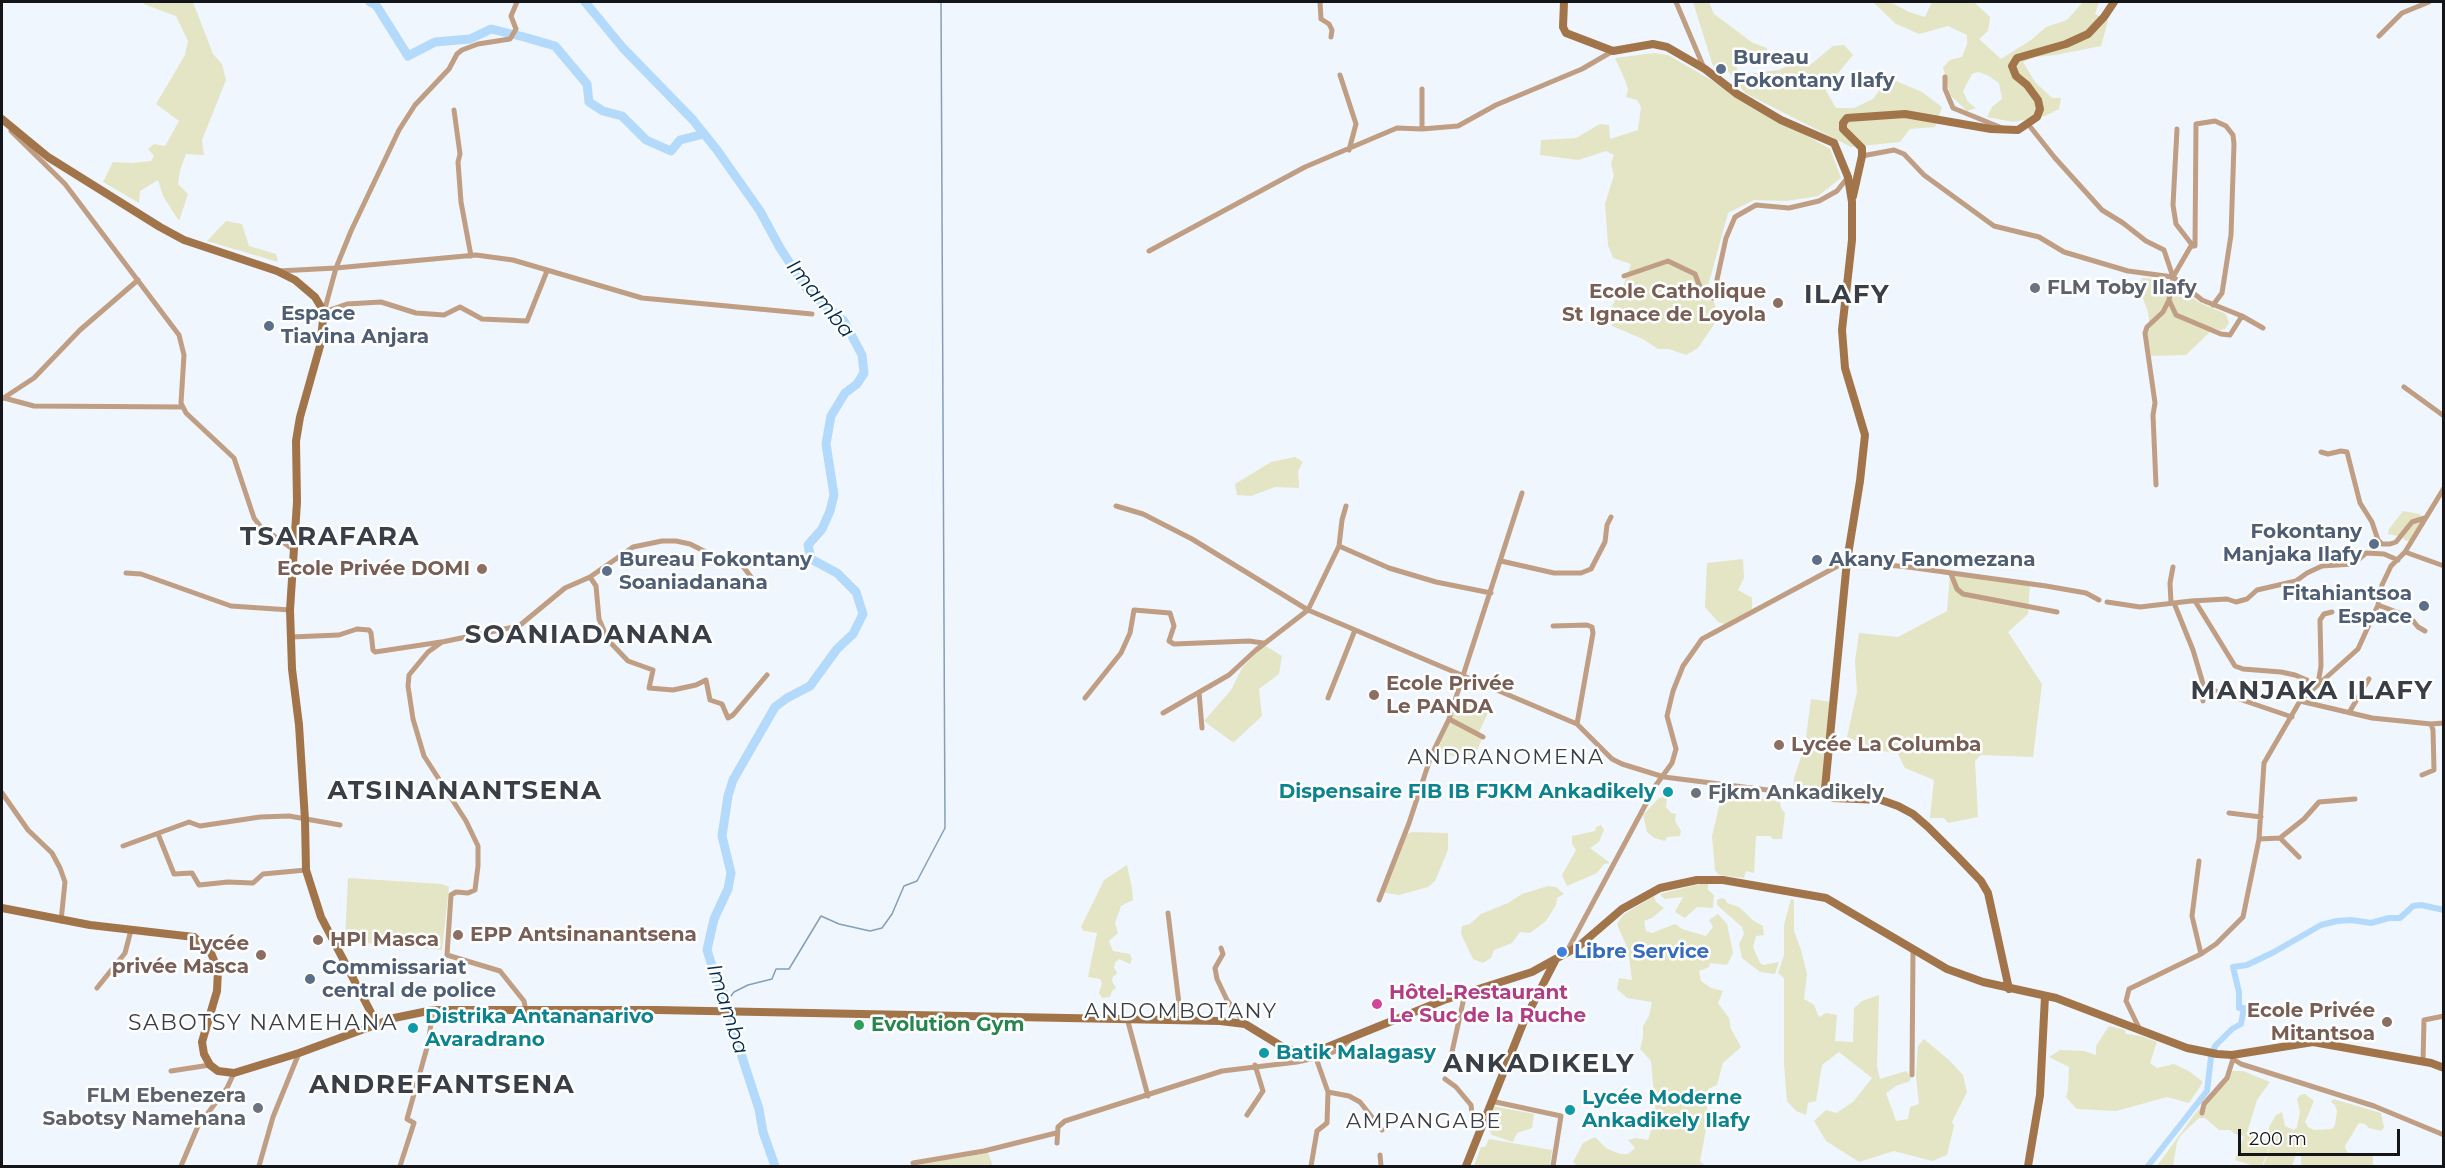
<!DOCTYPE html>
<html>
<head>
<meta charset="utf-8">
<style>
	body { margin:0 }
	#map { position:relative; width:2445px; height:1168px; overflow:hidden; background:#f0f6fd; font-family:Montserrat,sans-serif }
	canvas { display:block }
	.frame { position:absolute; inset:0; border:3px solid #131518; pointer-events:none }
	.scale { position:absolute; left:2238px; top:1129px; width:162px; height:27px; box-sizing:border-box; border:3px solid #131518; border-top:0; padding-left:8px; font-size:18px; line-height:21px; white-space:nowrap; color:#131518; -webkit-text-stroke:4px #fff; paint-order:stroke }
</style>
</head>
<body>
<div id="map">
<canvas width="2445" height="1168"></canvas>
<div class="frame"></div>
<div class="scale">200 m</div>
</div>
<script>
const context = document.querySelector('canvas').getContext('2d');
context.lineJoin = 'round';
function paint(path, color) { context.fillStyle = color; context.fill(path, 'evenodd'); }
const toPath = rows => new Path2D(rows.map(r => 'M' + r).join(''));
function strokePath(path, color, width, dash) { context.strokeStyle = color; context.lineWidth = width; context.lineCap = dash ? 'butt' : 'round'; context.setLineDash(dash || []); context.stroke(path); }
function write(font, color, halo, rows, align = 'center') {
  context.font = font + ' Montserrat,sans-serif'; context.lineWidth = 5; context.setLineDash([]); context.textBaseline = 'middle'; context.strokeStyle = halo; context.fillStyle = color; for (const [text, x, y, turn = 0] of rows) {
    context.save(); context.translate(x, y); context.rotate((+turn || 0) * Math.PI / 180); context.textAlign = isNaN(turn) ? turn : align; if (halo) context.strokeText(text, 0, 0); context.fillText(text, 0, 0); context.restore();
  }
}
paint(toPath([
	[141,2,193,2,213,54,222,64,226,80,202,140,204,155,186,154,180,170,178,184,188,194,179,221,163,196,158,180,140,191,139,203,103,182,113,162,132,163,151,161,154,156,148,149,154,144,165,146,179,121,156,104,185,55,188,41,176,16,146,5],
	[1693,2,1709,2,1714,14,1753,43,1767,48,1768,57,1735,64,1738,71,1745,74,1779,70,1800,60,1810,65,1833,46,1844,45,1853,55,1825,89,1836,108,1854,108,1873,99,1887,80,1896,81,1922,92,1942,107,1935,127,1910,129,1900,142,1851,147,1745,93,1721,62,1713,66],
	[1873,2,1890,2,1909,12,1925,17,1932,2,1975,3,1990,17,1988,31,1979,39,2001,59,2031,40,2046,27,2067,20,2083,2,2099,2,2095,14,2108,21,2101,46,2055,55,2035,57,2023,62,2035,82,2052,98,2061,98,2059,109,2045,116,2013,122,1987,117,1992,107,2002,99,1999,83,1987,75,1978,72,1972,74,1963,91,1968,102,1976,108,1967,111,1950,95,1943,67,1950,60,1962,57,1967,44,1967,35,1948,26,1919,34,1896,24],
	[1654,53,1668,55,1830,149,1841,178,1818,196,1786,201,1754,200,1728,213,1708,286,1719,317,1698,348,1686,355,1669,349,1658,349,1643,339,1612,326,1611,308,1624,284,1631,264,1613,258,1608,245,1605,204,1614,175,1611,164,1614,155,1606,151,1578,160,1540,155,1541,140,1576,138,1600,124,1609,125,1610,139,1638,130,1641,107,1637,100,1626,97,1628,90,1625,80,1615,58],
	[226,221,242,224,249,246,276,254,278,262,207,241],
	[2142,278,2162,279,2175,283,2198,302,2226,314,2229,323,2225,329,2220,330,2214,328,2186,355,2151,356,2147,333,2150,328,2148,312,2139,287],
	[1295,457,1303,462,1298,471,1299,488,1275,487,1251,496,1237,495,1235,484,1271,462],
	[2403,511,2419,514,2425,518,2413,539,2406,541,2402,537,2388,534,2389,529],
	[1743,559,1744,578,1738,590,1752,598,1752,609,1725,624,1718,622,1705,607,1707,563],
	[1950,574,2030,584,2028,614,2008,632,2042,684,2033,757,1981,755,1975,761,1978,817,1948,823,1944,818,1930,818,1934,780,1905,768,1898,754,1879,750,1847,737,1857,692,1855,661,1859,633,1898,637,1947,611],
	[1264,645,1282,656,1279,674,1259,689,1262,716,1234,742,1231,741,1204,721,1231,690,1242,668],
	[1460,698,1489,711,1477,736,1482,739,1472,762,1437,751],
	[1811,699,1831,702,1820,793,1793,793,1794,778,1805,745],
	[1723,790,1780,802,1781,808,1785,813,1782,839,1772,839,1771,836,1756,836,1754,873,1746,871,1744,878,1719,875,1715,870,1712,836],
	[1665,797,1667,798,1666,807,1671,813,1676,814,1675,821,1681,831,1680,836,1667,837,1665,841,1654,838,1647,832,1643,815,1659,798],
	[1601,825,1604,830,1599,842,1590,848,1610,863,1604,864,1597,873,1567,886,1562,875,1576,850,1572,844,1572,836,1595,831,1596,827],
	[1412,832,1448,833,1448,850,1435,881,1428,887,1399,895,1381,892,1407,834],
	[1127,865,1132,888,1133,900,1121,906,1115,923,1118,933,1109,941,1113,951,1130,954,1132,959,1130,964,1119,959,1115,963,1114,968,1117,972,1116,975,1113,976,1112,981,1116,988,1112,991,1110,997,1102,998,1099,993,1102,983,1100,979,1088,977,1097,933,1084,931,1081,927,1104,880],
	[348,878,442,884,449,887,442,950,345,941],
	[1708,882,1708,890,1714,895,1713,908,1697,907,1685,918,1675,912,1683,897,1664,899,1660,894],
	[1548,886,1556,887,1564,894,1557,898,1556,905,1546,921,1530,933,1520,932,1512,943,1494,950,1491,958,1483,963,1473,959,1461,934,1462,926,1470,924,1481,914,1508,903,1522,894],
	[1654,896,1656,902,1664,908,1652,918,1644,921,1646,931,1652,933,1675,924,1682,929,1706,936,1713,927,1709,920,1718,914,1727,924,1733,953,1727,965,1710,963,1709,967,1699,971,1701,981,1711,988,1723,991,1718,1003,1729,1018,1731,1029,1741,1047,1723,1063,1717,1085,1708,1089,1707,1115,1710,1126,1706,1129,1700,1161,1705,1166,1577,1166,1573,1162,1583,1143,1595,1137,1606,1148,1620,1154,1628,1154,1635,1148,1628,1140,1636,1138,1648,1140,1656,1116,1651,1061,1640,1049,1643,1037,1643,1026,1649,1016,1652,1002,1627,998,1617,989,1619,978,1632,980,1628,950,1617,924,1623,915],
	[1721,898,1725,899,1727,903,1739,907,1754,921,1763,926,1764,935,1756,936,1753,947,1760,963,1763,965,1779,962,1775,974,1760,972,1742,958,1739,944,1744,934,1742,927,1717,905,1717,900],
	[1791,899,1794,900,1794,931,1801,950,1807,974,1804,999,1814,1005,1819,1017,1826,1013,1837,1015,1835,1041,1853,1042,1854,1008,1862,1001,1879,995,1877,1067,1880,1079,1906,1071,1911,1077,1910,1081,1896,1086,1886,1093,1896,1121,1908,1119,1910,1107,1919,1104,1916,1076,1918,1046,1924,1039,1950,1061,1963,1075,1967,1092,1952,1122,1954,1126,1947,1155,1932,1161,1894,1151,1859,1162,1826,1141,1814,1121,1826,1110,1836,1113,1853,1102,1872,1078,1839,1052,1822,1065,1816,1101,1808,1103,1806,1115,1796,1111,1787,1101,1784,1064,1784,978,1778,973,1784,955,1784,925],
	[2109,1026,2125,1030,2126,1034,2141,1036,2157,1042,2150,1063,2157,1068,2174,1064,2189,1071,2203,1082,2189,1103,2167,1097,2116,1111,2077,1109,2072,1104,2066,1097,2068,1089,2069,1067,2049,1057,2060,1050,2084,1051,2096,1055,2096,1046],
	[2231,1071,2243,1071,2270,1082,2257,1100,2247,1133,2271,1142,2262,1166,2254,1166,2235,1160,2244,1136,2235,1134,2230,1130,2219,1130,2205,1118,2199,1118,2181,1135,2177,1142,2173,1166,2157,1166,2194,1115],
	[2305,1094,2314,1101,2305,1122,2308,1127,2314,1130,2332,1129,2335,1125,2337,1111,2335,1105,2331,1102,2333,1099,2381,1113,2384,1127,2381,1131,2369,1128,2365,1124,2359,1123,2345,1146,2346,1150,2351,1155,2373,1153,2373,1166,2301,1166,2301,1153,2297,1152,2292,1166,2263,1166,2272,1142,2278,1144,2271,1140,2269,1135,2269,1127,2276,1115,2282,1112,2285,1126,2294,1130,2297,1127,2300,1112,2297,1099,2300,1095],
	[1493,1106,1534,1114,1532,1128,1517,1133,1513,1142,1492,1135,1486,1125],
	[1489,1139,1552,1150,1550,1166,1474,1166,1481,1147,1485,1147],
	[988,1153,993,1166,907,1166]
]), '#e3e5c5');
strokePath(toPath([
	[727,1001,734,992,748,985,772,979,776,969,789,969,821,916,839,924,870,931,882,928,892,914,904,886,917,881,945,828,941,2]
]), '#849fb7', 1.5);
strokePath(toPath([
	[2148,1166,2207,1091,2211,1057,2215,1046,2232,1029,2241,1024,2244,1008,2239,1008,2239,992,2233,967,2247,965,2274,952,2321,925,2337,921,2351,920,2371,923,2389,918,2400,918,2413,906,2421,905,2444,910]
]), '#b4dafb', 6);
strokePath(toPath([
	[370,2,376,5,408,56,435,42,470,39,491,29,524,37,555,46,587,84,589,102,603,111,622,116,646,140,671,151,680,140,704,134],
	[585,2,623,48,693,120,717,150,760,211,780,248,809,292,844,321,862,355,864,373,857,384,845,393,831,416,826,444,834,495,830,511,822,529,808,545,811,559,837,573,856,592,863,614,853,634,837,649,810,686,787,698,775,707,733,780,728,796,722,836,731,873,728,889,714,919,707,950,715,975,727,1001,743,1060,759,1109,763,1132,775,1166]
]), '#b4dafb', 9);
strokePath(toPath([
	[1320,2,1321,19,1329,24,1332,30,1331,37],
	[1676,2,1704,68],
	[2379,36,2402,13,2429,2],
	[1340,75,1356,124,1349,150],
	[1945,77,1945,89,1953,108,2002,128],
	[454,110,460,154,458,162,461,202,471,256],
	[2028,124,2055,158,2102,210,2123,223,2146,241,2164,250,2173,277,2202,300,2242,316,2263,328],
	[1422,129,1422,89],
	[2177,129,2173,205,2176,224,2193,246],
	[11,131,65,184,179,335,184,355,181,403,186,413,234,458,254,518,260,526,294,550],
	[1862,156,1894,150,1904,154,1924,175,1994,226,2039,237,2064,252,2128,271,2173,277],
	[2195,246,2196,124,2215,121,2226,126,2233,135,2234,144,2231,235,2222,293,2213,305],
	[1149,251,1305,167,1397,128,1422,129,1458,126,1496,105,1582,69,1613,51],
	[278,271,336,268,476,255,513,260,642,298,812,314],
	[1624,276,1668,261,1695,274,1700,287,1713,298,1726,238,1735,217,1756,205,1789,208,1819,201,1837,191,1848,177],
	[2169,300,2176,315,2221,334,2230,335,2242,316],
	[324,312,336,268,351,231,399,130,415,105,449,69,457,54,462,50,478,44,510,39,516,29,511,16,517,2],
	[324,312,347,304,381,302,416,313,444,315,460,307,482,319,527,321,547,271],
	[2404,387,2444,416],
	[4,398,34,406,183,407],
	[2,399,34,378,80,330,138,280],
	[2321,452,2328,454,2341,451,2347,452,2360,503,2372,522,2378,540,2382,544,2390,544,2396,542,2412,522,2425,518],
	[2156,485,2153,415,2155,403,2145,333,2147,327,2163,312,2169,300,2173,277,2191,246],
	[1116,506,1143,514,1192,539,1308,610,1577,724,1612,759,1622,764,1664,777,1831,798],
	[1339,546,1389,568,1436,582,1491,593],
	[2405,552,2444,566],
	[1501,561,1554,573,1581,573,1591,569,1605,542,1607,525,1611,517],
	[126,573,141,574,231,606,290,610],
	[1951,574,1957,589,1963,594,2057,612],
	[590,577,596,586,599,619,608,640,628,661,653,670,649,688,673,690,696,685,706,680,710,700,722,704,728,718,733,715,767,675],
	[2195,601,2235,666,2243,669,2281,672,2295,675,2307,680,2312,690],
	[2107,602,2140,607,2191,601,2227,599,2236,602,2247,599,2257,590,2296,581,2307,573,2322,566,2353,564,2366,553,2384,554,2398,560],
	[2171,603,2170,583,2173,567],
	[2174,603,2193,650,2204,687,2292,717],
	[2378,605,2410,617,2418,627,2425,631],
	[1553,626,1587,625,1592,627,1593,633,1577,724],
	[291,637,339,635,357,629,369,630,371,633,373,650,375,652,441,642],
	[2318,684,2321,666,2320,620,2324,614,2332,612],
	[2201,685,2203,701],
	[1199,692,1202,728],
	[1085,698,1121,653,1130,633,1134,610,1170,613,1174,626,1169,641,1174,644,1249,641,1263,643],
	[1328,698,1355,630],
	[2300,701,2372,718,2431,724,2433,730,2434,770,2422,775],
	[2350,711,2369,679],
	[1163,713,1229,675,1256,650,1308,610,1339,546,1342,520,1346,506],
	[1449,719,1483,737],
	[2431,724,2444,723],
	[2,793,28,830,52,853,60,868,65,882,61,921],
	[2229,813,2261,817],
	[158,834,174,874,192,873,199,885,228,882,253,883,263,874,306,870],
	[2280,838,2304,819,2319,802,2355,799],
	[2259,839,2280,838,2299,857],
	[123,846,189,822,200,826,260,817,289,816,340,825],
	[2199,861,2192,916,2201,954],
	[1379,900,1409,823,1431,756,1449,719,1522,493],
	[1168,913,1181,1020],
	[1221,948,1223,954,1215,968,1217,979,1227,1000,1245,1024],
	[1566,953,1656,785,1672,763,1676,749,1667,716,1673,691,1683,666,1702,639,1847,561,1908,567,2046,586,2086,593,2099,600],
	[97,988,125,953,131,930],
	[526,1011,524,1001,500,971,447,955,451,895,456,892,468,893,475,890,478,866,478,846,466,821,424,756,413,719,408,686,409,675,428,652,442,642,519,626,565,588,590,577,633,547,662,541,676,541,690,544,726,562,731,558,736,557,751,577,751,583,725,588],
	[1127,1018,1148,1096],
	[2140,1030,2126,1001,2129,989,2201,954,2216,944,2243,917,2259,839,2264,763,2300,701,2358,649,2378,605,2382,585,2391,566,2405,552,2444,488],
	[1452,1052,1465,993],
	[2232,1055,2233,1059,2241,1064,2374,1106,2444,1135],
	[1316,1058,1328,1092,1349,1096,1360,1102,1382,1130],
	[2423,1062,2424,1020,2444,1016],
	[171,1071,210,1065],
	[1912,1075,1913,951],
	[1445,1079,1456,1087,1471,1105,1473,1122,1479,1129],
	[1491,1101,1561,1116,1553,1166],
	[2202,1113,2204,1104,2227,1078,2233,1059],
	[1247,1115,1263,1091,1255,1065],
	[1057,1143,1058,1127,1065,1121,1222,1071,1297,1062,1324,1056,1338,1050,1349,1041],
	[1380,1155,1381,1166],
	[913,1163,984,1151,1056,1133],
	[181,1166,198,1126,227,1088,234,1073],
	[259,1166,273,1117,299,1053],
	[400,1166,414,1123,407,1119,428,1044,433,1010],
	[1311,1166,1317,1131,1327,1123,1328,1092]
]), '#bf9e83', 5);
strokePath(toPath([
	[1564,2,1563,27,1566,33,1613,51,1653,44,1667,47,1705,69,1737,94,1781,120,1834,143,1848,177,1852,202,1852,240,1842,330,1845,368,1865,435,1860,481,1847,561,1825,788,1826,794,1833,798,1881,800,1898,806,1913,814,1928,827,1956,855,1981,881,1988,893,2009,989],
	[2,119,48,157,160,227,184,240,277,271,295,280,315,297,324,312,320,346,300,417,296,441,297,502,290,610,292,669,299,725,305,820,306,870,321,917,377,1024],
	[1853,196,1862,156,1862,148,1843,129,1843,123,1847,118,1905,114,1991,129,2018,130,2037,117,2040,109,2038,100,2027,85,2016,76,2012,66,2017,58,2066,44,2088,34,2104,17,2114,2],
	[2,908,90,925,194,937,211,953,218,970,217,991,202,1042,204,1054,210,1065,218,1071,234,1073,299,1053,394,1018,433,1010,657,1010,1220,1021,1245,1024,1286,1049,1304,1052,1320,1050,1444,1000,1532,972,1579,946,1622,909,1660,888,1697,880,1723,880,1826,898,1947,969,1983,982,2056,998,2187,1048,2217,1054,2232,1055,2313,1042,2431,1063,2444,1068],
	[1466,1166,1524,1021,1555,961],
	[2028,1166,2040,1095,2045,996]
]), '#a2744a', 8);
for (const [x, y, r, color] of [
	[1721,69,6,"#5c6f8a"],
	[2035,288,6,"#6b7280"],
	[1778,303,6,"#8d6e63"],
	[269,326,6,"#5c6f8a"],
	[2374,544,6,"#5c6f8a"],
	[1817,560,6,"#5c6f8a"],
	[482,569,6,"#8d6e63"],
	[607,571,6,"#5c6f8a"],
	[2424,606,6,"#5c6f8a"],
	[1374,695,6,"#8d6e63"],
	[1779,745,6,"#8d6e63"],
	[1668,792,6,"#0f9aa8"],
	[1696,793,6,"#6b7280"],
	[458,935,6,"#8d6e63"],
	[318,940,6,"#8d6e63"],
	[1562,952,6,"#3f7fe0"],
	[261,955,6,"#8d6e63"],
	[310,979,6,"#5c6f8a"],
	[1377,1004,6,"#d1479c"],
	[2387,1022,6,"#8d6e63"],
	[859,1025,6,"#2e9e5b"],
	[413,1028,6,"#0f9aa8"],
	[1264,1053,6,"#0f9aa8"],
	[258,1108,6,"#6b7280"],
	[1570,1110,6,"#0f9aa8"]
]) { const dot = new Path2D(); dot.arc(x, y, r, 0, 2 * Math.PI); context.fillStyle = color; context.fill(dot); strokePath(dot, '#fff', 2); }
write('bold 20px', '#4e5e75', '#fff', [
	["Bureau",1733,58],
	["Fokontany Ilafy",1733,81],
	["Espace",281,314],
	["Tiavina Anjara",281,337],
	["Fokontany",2362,532,"right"],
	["Manjaka Ilafy",2362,555,"right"],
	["Bureau Fokontany",619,560],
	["Soaniadanana",619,583],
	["Akany Fanomezana",1829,560],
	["Fitahiantsoa",2412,594,"right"],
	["Espace",2412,617,"right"],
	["Commissariat",322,968],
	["central de police",322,991]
], 'left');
write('bold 20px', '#5b616d', '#fff', [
	["FLM Toby Ilafy",2047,288],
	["Fjkm Ankadikely",1708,793],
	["FLM Ebenezera",246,1096,"right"],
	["Sabotsy Namehana",246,1119,"right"]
], 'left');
write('bold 20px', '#785e54', '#fff', [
	["Ecole Catholique",1766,292],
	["St Ignace de Loyola",1766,315],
	["Ecole Privée DOMI",470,569],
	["Ecole Privée",1386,684,"left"],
	["Le PANDA",1386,707,"left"],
	["Lycée La Columba",1791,745,"left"],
	["EPP Antsinanantsena",470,935,"left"],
	["HPI Masca",330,940,"left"],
	["Lycée",249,944],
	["privée Masca",249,967],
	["Ecole Privée",2375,1011],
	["Mitantsoa",2375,1034]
], 'right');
write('bold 20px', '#0d838f', '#fff', [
	["Dispensaire FIB IB FJKM Ankadikely",1656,792,"right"],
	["Distrika Antananarivo",425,1017],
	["Avaradrano",425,1040],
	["Batik Malagasy",1276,1053],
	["Lycée Moderne",1582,1098],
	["Ankadikely Ilafy",1582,1121]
], 'left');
write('bold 20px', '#366cbe', '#fff', [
	["Libre Service",1574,952]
], 'left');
write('bold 20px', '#b23c85', '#fff', [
	["Hôtel-Restaurant",1389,993],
	["Le Suc de la Ruche",1389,1016]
], 'left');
write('bold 20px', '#27864d', '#fff', [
	["Evolution Gym",871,1025]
], 'left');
write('italic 21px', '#002d4c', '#fff', [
	["Imamba",820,299,51],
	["Imamba",727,1009,72]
]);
context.letterSpacing = '1.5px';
write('21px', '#3a3f47', '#fff', [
	["ANDRANOMENA",1506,758],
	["ANDOMBOTANY",1181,1012],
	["AMPANGABE",1424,1122]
]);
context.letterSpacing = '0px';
context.letterSpacing = '1.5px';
write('22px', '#3a3f47', '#fff', [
	["SABOTSY NAMEHANA",263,1024]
]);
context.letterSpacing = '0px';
context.letterSpacing = '1.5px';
write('bold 26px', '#3a3f47', '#fff', [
	["ILAFY",1847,295],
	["TSARAFARA",330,537],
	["SOANIADANANA",589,635],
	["MANJAKA ILAFY",2312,691],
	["ATSINANANTSENA",465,791],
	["ANKADIKELY",1539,1064],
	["ANDREFANTSENA",442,1085]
]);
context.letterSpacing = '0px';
</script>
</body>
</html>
